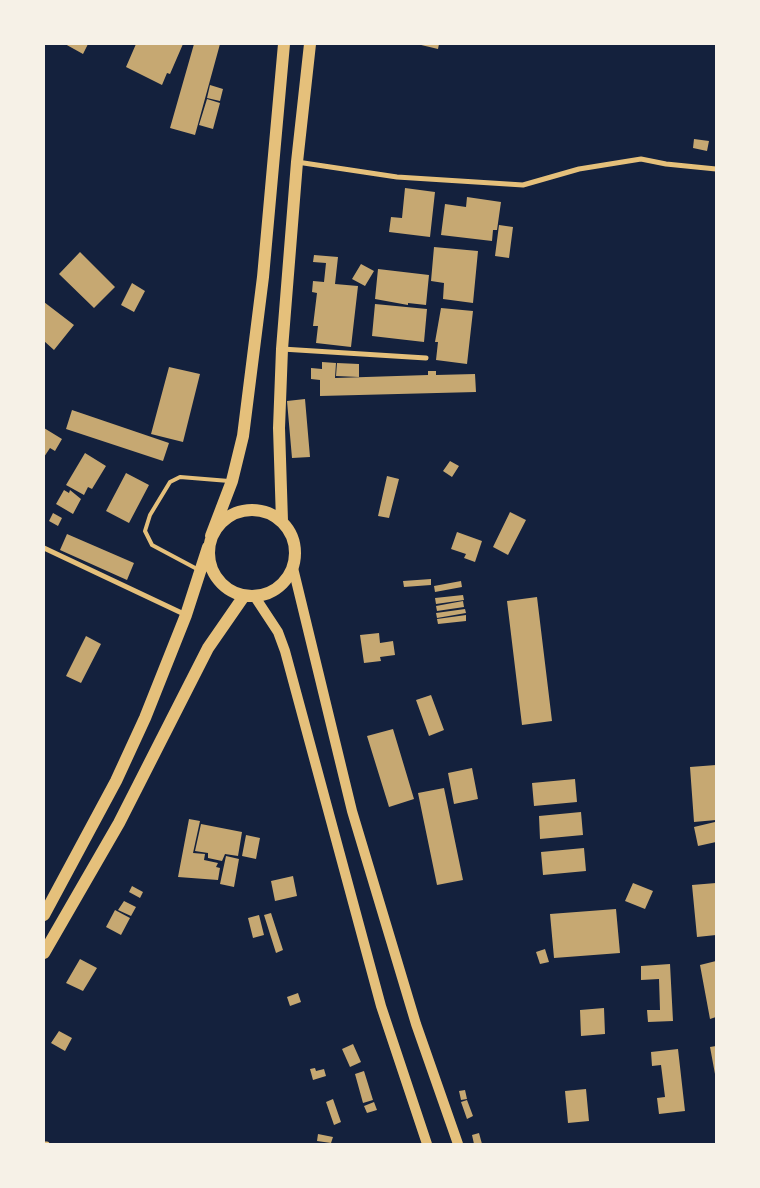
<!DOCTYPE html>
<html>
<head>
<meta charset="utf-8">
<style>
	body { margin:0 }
	#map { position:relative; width:760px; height:1188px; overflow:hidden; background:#14213d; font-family:"PT Sans",sans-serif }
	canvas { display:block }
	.frame { position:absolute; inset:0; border:45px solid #f6f1e7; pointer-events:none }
</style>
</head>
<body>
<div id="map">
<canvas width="760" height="1188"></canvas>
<div class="frame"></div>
</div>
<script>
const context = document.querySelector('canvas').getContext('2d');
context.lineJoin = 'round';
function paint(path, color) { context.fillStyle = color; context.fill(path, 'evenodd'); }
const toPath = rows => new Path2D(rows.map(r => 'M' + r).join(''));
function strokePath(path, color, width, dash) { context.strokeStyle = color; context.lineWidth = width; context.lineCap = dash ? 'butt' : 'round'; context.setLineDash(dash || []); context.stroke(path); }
paint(toPath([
	[65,44,88,44,83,54],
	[136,44,183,44,170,74,167,73,162,85,126,67],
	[194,44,220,44,195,135,170,128],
	[417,44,439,44,438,49],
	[210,85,223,89,220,101,207,98],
	[207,99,220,103,213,129,199,125],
	[694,139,709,141,707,151,693,148],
	[405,188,435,192,430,237,389,232,391,217,402,218],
	[467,197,501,202,497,230,493,230,492,241,441,235,445,204,466,207],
	[499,225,513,227,509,258,495,256],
	[434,247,478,251,473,303,443,299,444,283,431,281],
	[80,252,115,287,94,308,59,274],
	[314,255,338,257,335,284,358,286,351,347,316,343,318,326,313,326,317,293,312,292,313,281,324,282,326,263,313,262],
	[361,264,374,271,365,286,352,279],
	[378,269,429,275,426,305,408,303,408,305,375,299],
	[132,283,145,291,134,312,121,305],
	[44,302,74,325,54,350,44,341],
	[375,304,427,309,424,342,372,336],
	[441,308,473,311,467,364,436,360,438,342,435,342],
	[322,362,336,363,335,378,428,375,428,371,436,371,436,375,475,374,476,392,320,396,320,380,311,379,311,368,322,369],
	[337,363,359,364,359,377,336,376],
	[169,367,200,374,183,442,151,434],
	[305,399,310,457,292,458,287,401],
	[72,410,169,443,163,461,66,429],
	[44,428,62,439,55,451,50,448,44,457],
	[85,453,106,466,92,489,88,487,84,495,66,485],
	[450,461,459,466,452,477,443,471],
	[126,473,149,485,129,523,106,511],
	[387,476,399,479,389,518,378,516],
	[64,490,69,493,70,490,81,499,73,514,56,504],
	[510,512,526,520,508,555,493,547],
	[53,513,62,518,58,526,49,521],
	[457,532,482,541,475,562,464,558,466,554,451,549],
	[67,534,134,563,127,580,60,550],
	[431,579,431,585,404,587,403,581],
	[461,581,462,587,435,592,434,586],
	[463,595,464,600,436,604,435,598],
	[537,597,552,721,522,725,507,601],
	[463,601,464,607,437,611,436,606],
	[465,609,466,613,437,618,436,613],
	[466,615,466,621,438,624,437,619],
	[379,633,380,643,393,641,395,655,380,657,381,661,364,663,360,635],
	[86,636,101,644,81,683,66,676],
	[431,695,444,730,429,736,416,700],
	[393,729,414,799,389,807,367,736],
	[716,765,716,820,694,822,690,767],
	[472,768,478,799,454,804,448,773],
	[575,779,577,802,534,806,532,783],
	[444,788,463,880,437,885,418,793],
	[581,812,583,835,540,839,539,816],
	[189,819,200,821,193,853,205,854,204,860,218,863,216,867,220,868,218,880,178,877],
	[715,822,716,842,698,846,694,827],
	[201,824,242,832,238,856,225,854,222,861,208,858,208,853,195,851],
	[246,835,260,838,256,859,242,856],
	[584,848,586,871,543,875,541,852],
	[226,856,239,859,234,887,220,884],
	[293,876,297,896,275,901,271,881],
	[633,883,653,891,645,909,625,901],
	[716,883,716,935,697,937,692,885],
	[132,886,143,892,140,898,129,892],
	[124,901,136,907,131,916,118,910],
	[616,909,620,953,554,958,550,914],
	[115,910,130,918,121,935,106,927],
	[271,913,283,950,276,953,264,915],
	[259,915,264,935,253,938,248,918],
	[545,949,549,962,540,964,536,952],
	[80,959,97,968,83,991,66,983],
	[716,961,716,1017,710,1019,700,965],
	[670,964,673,1021,648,1022,647,1010,660,1010,659,979,641,980,641,966],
	[298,993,301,1002,290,1006,287,997],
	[604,1008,605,1034,581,1036,580,1010],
	[59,1031,72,1038,65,1051,51,1043],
	[353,1044,361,1062,350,1067,342,1049],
	[716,1046,716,1074,715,1074,710,1047],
	[678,1049,685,1111,659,1114,657,1098,665,1097,661,1065,652,1066,651,1052],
	[315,1068,316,1071,324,1069,326,1076,313,1080,310,1069],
	[364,1071,373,1100,363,1103,355,1074],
	[586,1089,589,1121,568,1123,565,1091],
	[465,1090,467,1099,461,1100,459,1091],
	[333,1099,341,1122,334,1125,326,1102],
	[467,1100,473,1116,467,1119,461,1102],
	[374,1102,377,1110,367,1113,364,1106],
	[479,1133,482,1144,474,1144,472,1135],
	[318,1134,333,1137,331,1143,317,1141]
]), '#c6a872');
strokePath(toPath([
	[197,569,152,545,145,531,150,515,170,482,180,477,229,481]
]), '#e5c07b', 4);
strokePath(toPath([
	[297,162,397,177,523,185,579,169,641,159,666,164,716,169],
	[282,349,426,358],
	[44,548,186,615],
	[44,1144,47,1144]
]), '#e5c07b', 5);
strokePath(toPath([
	[293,568,352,811,416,1024,458,1144],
	[255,597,278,632,285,651,381,1006,427,1144]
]), '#e5c07b', 10);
strokePath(toPath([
	'209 553a43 43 0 1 1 86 0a43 43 0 1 1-86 0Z',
	[282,521,279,428,282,349,297,162,310,44],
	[211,536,232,481,243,436,263,277,284,44],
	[44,915,116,781,145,718,186,615,208,547],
	[44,953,119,823,208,648,244,596]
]), '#e5c07b', 12);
</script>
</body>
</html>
